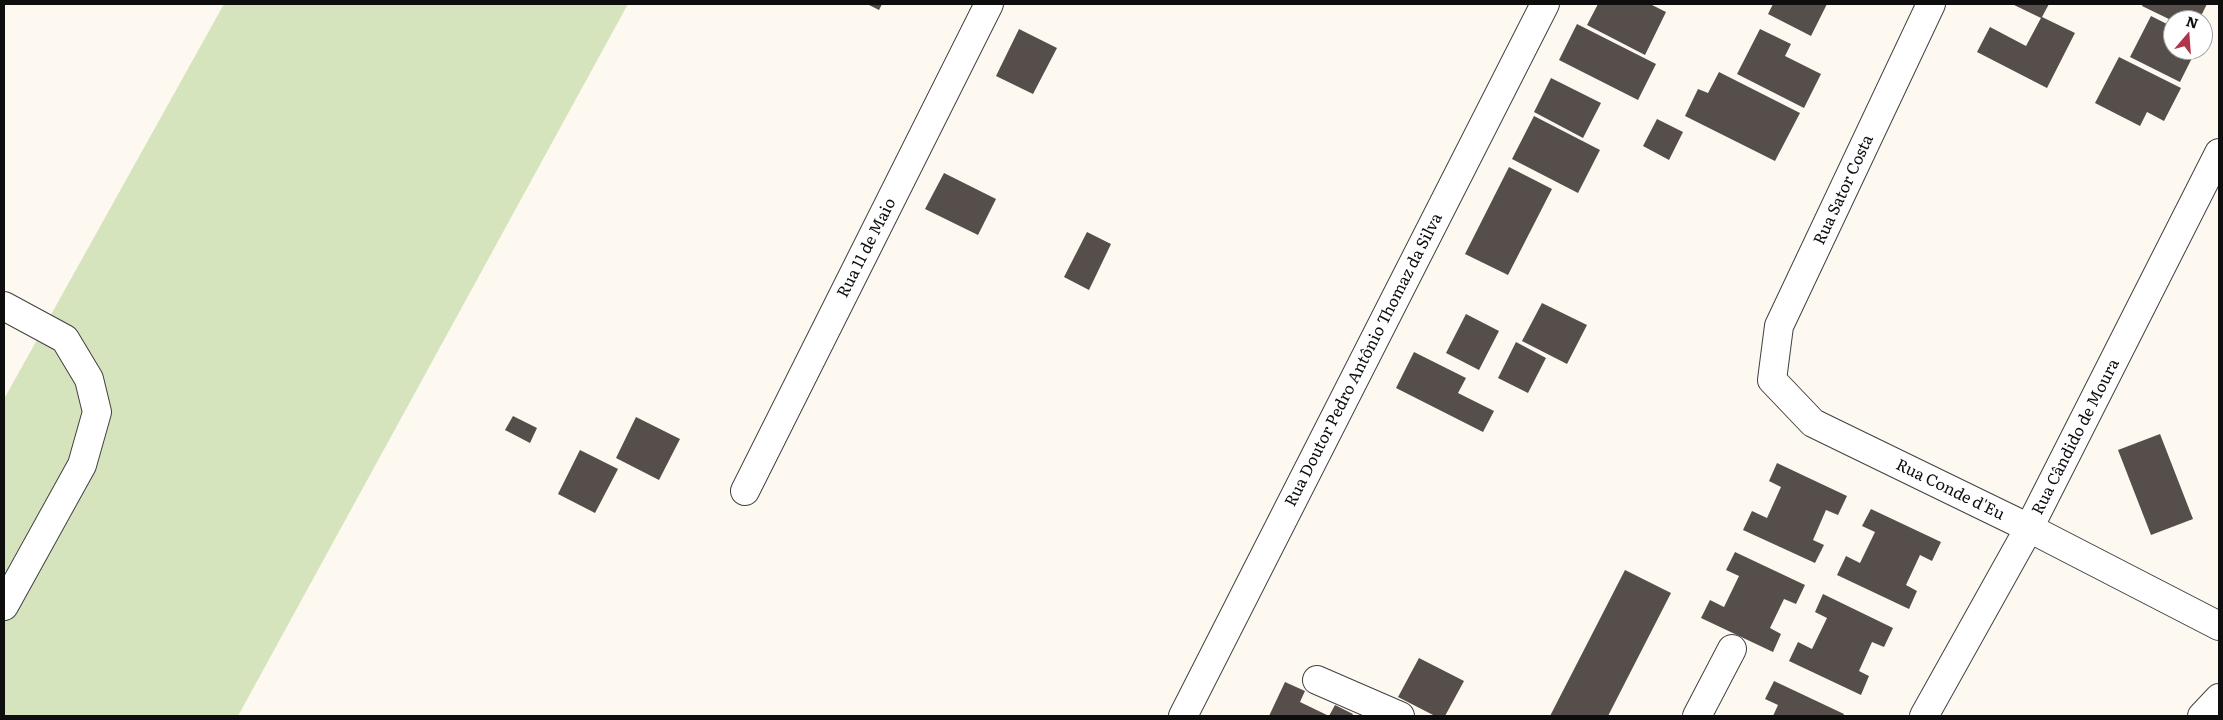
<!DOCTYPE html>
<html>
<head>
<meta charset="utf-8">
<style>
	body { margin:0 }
	#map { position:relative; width:2223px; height:720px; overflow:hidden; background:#fdf9f0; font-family:Literata,serif }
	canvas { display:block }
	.frame { position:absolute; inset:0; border:5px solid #0e0e0e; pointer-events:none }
	.north { position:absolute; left:2163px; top:10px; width:50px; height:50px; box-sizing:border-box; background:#fff; border:1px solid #9f9f9f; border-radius:50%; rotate:18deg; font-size:14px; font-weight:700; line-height:20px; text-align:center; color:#0e0e0e }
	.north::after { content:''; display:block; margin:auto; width:18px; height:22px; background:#ad364b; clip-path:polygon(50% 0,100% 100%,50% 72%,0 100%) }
</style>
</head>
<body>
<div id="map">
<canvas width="2223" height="720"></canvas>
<div class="frame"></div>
<div class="north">N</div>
</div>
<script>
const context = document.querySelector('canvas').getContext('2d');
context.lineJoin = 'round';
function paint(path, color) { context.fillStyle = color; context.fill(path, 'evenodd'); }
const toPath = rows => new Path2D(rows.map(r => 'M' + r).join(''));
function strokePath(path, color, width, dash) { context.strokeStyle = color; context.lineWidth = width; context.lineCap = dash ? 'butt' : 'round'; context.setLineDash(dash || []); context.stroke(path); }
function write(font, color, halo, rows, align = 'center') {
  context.font = font + ' Literata,serif'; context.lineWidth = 5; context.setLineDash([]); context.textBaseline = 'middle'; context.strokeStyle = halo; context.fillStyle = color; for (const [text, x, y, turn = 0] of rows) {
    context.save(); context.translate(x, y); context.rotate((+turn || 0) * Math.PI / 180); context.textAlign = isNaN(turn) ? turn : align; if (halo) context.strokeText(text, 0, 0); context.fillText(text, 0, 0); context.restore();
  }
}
paint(toPath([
	[224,4,628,4,238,716,4,716,4,399]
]), '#d6e4be');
paint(toPath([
	[867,4,882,4,879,10],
	[1598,4,1650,4,1666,12,1645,55,1587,25],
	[1773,4,1827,4,1811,36,1768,14],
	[2012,4,2049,4,2042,17,2075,33,2047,88,1977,52,1990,27,2026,46,2041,18],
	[2143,4,2207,4,2199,20,2173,21,2142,6],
	[2151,16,2173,27,2173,50,2196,50,2180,82,2130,57],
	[1577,24,1656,64,1638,100,1559,60],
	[1019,29,1057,48,1033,94,996,76],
	[1760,29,1791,44,1785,56,1821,74,1804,108,1737,74],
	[2119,57,2181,88,2164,121,2147,112,2140,126,2095,103],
	[1719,72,1800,113,1775,161,1685,116,1698,89,1708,93],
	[1551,78,1601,103,1583,138,1534,112],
	[1534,116,1600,150,1578,193,1512,159],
	[1657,119,1683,132,1669,160,1643,146],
	[1509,167,1552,189,1508,275,1465,254],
	[944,173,996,199,978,235,925,209],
	[1087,232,1111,244,1089,290,1064,277],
	[1542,303,1587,325,1567,364,1522,341],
	[1466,314,1499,331,1479,370,1446,353],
	[1516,342,1546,358,1528,393,1498,378],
	[1414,352,1466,378,1458,393,1494,411,1483,432,1396,388],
	[513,416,537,428,530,443,505,430],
	[636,417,680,439,659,480,616,458],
	[2160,434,2193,519,2151,535,2118,450],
	[580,450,618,469,595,513,558,494],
	[1777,463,1847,496,1838,515,1826,510,1813,540,1824,545,1815,563,1743,530,1752,511,1767,518,1781,487,1769,481],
	[1871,509,1941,542,1932,561,1920,555,1906,585,1917,591,1909,609,1837,575,1846,556,1860,563,1875,532,1862,526],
	[1735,552,1805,585,1796,604,1784,599,1770,628,1781,634,1773,652,1701,618,1710,600,1724,607,1739,576,1726,570],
	[1625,570,1671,593,1608,716,1550,716],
	[1823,594,1893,628,1884,647,1872,642,1859,671,1869,676,1861,695,1789,661,1798,642,1812,649,1827,618,1815,612],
	[1419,658,1464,681,1445,716,1435,716,1398,697],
	[1774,681,1844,714,1843,716,1773,716,1778,705,1765,699],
	[1285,682,1305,691,1300,702,1329,716,1269,716],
	[1335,705,1353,714,1352,716,1329,716]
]), '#554e4b');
const minor = toPath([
	[1931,4,1779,326,1772,380,1813,423,2029,528,2219,626],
	[4,306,65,339,89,379,97,412,82,465,4,606],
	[745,491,989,4],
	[1317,680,1400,716],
	[1183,716,1545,4],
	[1697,716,1732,649],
	[1924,716,2029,528,2219,153],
	[2202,716,2219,698]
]);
strokePath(minor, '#414141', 30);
strokePath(minor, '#fff', 28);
write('16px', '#0e0e0e', '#fff', [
	["Rua Sator Costa",1844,190,-65],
	["Rua 11 de Maio",867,248,-63],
	["Rua Doutor Pedro Antônio Thomaz da Silva",1364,360,-63],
	["Rua Cândido de Moura",2076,437,-63],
	["Rua Conde d'Eu",1950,490,26]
]);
</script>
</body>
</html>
